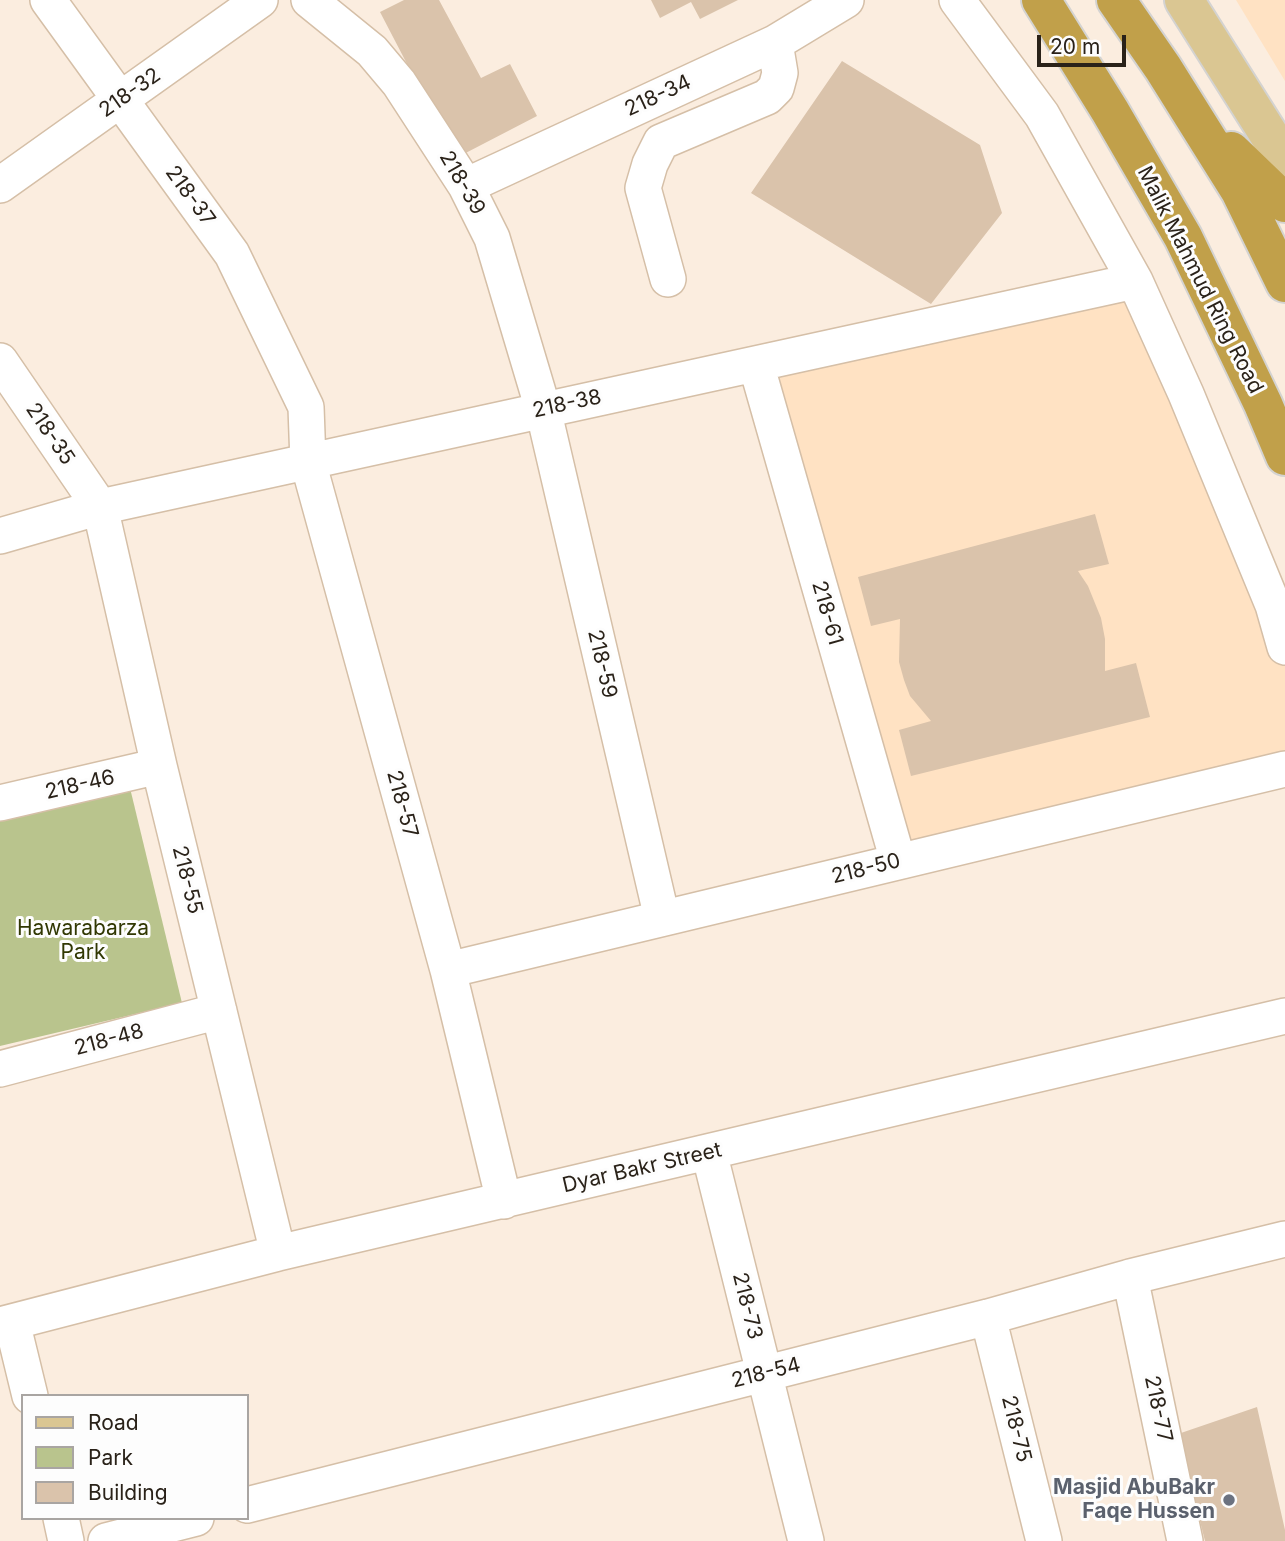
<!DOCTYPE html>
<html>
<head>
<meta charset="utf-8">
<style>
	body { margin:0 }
	#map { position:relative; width:1285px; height:1541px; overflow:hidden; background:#fbeddf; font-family:Inter,sans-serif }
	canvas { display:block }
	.legend { position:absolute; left:21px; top:1394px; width:228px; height:126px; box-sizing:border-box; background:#fdfdfd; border:2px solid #a9a5a2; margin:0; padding:9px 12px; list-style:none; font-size:21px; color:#2a2219 }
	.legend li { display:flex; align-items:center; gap:14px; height:35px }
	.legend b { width:35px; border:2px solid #a9a5a2 }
	.scale { position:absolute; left:1037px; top:35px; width:89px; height:32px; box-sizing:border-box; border:4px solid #2a2219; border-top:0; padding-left:9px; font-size:21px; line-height:24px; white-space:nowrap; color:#2a2219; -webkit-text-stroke:5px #fdfdfd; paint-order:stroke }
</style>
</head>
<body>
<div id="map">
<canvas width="1285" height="1541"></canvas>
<ul class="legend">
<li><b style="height:9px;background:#dac692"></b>Road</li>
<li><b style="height:19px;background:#b9c48d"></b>Park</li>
<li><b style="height:19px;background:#dac3ab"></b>Building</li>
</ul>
<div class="scale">20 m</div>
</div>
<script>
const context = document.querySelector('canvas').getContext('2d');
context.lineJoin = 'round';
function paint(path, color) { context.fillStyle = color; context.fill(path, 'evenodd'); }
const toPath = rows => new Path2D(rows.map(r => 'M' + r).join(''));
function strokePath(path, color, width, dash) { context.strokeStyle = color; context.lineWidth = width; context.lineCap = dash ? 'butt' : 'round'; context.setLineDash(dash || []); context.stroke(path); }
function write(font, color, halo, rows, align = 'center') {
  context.font = font + ' Inter,sans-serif'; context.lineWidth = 6; context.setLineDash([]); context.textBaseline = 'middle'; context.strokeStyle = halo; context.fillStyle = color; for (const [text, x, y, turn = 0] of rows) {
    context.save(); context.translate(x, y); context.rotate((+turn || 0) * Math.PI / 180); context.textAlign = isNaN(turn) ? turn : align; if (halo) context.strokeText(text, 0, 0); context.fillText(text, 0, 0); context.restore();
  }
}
paint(toPath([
	[1236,0,1285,0,1285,81],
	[1135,281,1285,647,1285,769,898,861,756,364]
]), '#ffe2c3');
paint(toPath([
	[130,788,182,1003,0,1046,0,819]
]), '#b9c48d');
paint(toPath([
	[404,0,439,0,481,78,510,64,537,116,456,158,380,12],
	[651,0,738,0,700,19,691,2,660,18],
	[842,61,980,145,1002,213,931,304,751,193],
	[1095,514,1109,564,1078,571,1088,586,1101,618,1105,639,1105,671,1136,663,1150,717,911,776,899,730,931,721,910,696,904,680,899,662,900,619,871,626,858,577],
	[1257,1407,1285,1530,1285,1541,1205,1541,1178,1434]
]), '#dac3ab');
const minor = toPath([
	[48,0,232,254,306,407,308,462,448,970,504,1201],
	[309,0,372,51,399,83,466,186,492,238,543,409,662,918],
	[957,0,1042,115,1135,281,1186,394,1273,605,1285,647],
	[0,185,260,0],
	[466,186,775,43,846,0],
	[668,279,643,188,650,164,661,142,767,97,776,88,780,73,775,43],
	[0,361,100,507,159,766,278,1253],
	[756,364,898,861],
	[0,536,100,507,1135,281],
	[0,803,159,766],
	[448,970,1285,769],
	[0,1069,219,1011],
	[709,1152,806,1541],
	[1130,1277,1185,1541],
	[988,1317,1044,1541],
	[12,1322,30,1396],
	[0,1325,278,1253,1285,1016],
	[247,1505,988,1317,1130,1277,1285,1239],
	[61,1518,66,1541],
	[106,1541,196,1518]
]);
const major = toPath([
	[1184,0,1285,160]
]);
const highway = toPath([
	[1041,0,1110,111,1183,237,1263,404,1285,456],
	[1116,0,1163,68,1240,191,1285,283],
	[1231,151,1285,203]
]);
strokePath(minor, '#d5bfa7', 38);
strokePath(major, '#d4d3d1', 42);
strokePath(highway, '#d4d3d1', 42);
strokePath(minor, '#fff', 35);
strokePath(major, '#dac692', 38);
strokePath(highway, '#c1a04a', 38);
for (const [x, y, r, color] of [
	[1229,1500,7,"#6b7280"]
]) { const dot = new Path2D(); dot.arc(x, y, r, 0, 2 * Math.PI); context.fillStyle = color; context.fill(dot); strokePath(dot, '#fdfdfd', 2.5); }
write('21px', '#2a2219', '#fdfdfd', [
	["218-32",130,93,-35],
	["218-34",658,96,-25],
	["218-39",462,183,60],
	["218-37",190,196,54],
	["Malik Mahmud Ring Road",1200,280,63],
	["218-38",567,404,-12],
	["218-35",50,434,56],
	["218-61",827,613,74],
	["218-59",602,664,77],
	["218-46",80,785,-13],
	["218-57",402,804,75],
	["218-50",866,869,-14],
	["218-55",187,880,76],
	["218-48",109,1040,-15],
	["Dyar Bakr Street",642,1168,-13],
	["218-73",747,1306,76],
	["218-54",766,1373,-14],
	["218-77",1158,1409,78],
	["218-75",1016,1429,76]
]);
write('21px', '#313803', '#fdfdfd', [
	["Hawarabarza",83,929],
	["Park",83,953]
]);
write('bold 21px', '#5b616d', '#fdfdfd', [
	["Masjid AbuBakr",1215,1488],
	["Faqe Hussen",1215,1512]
], 'right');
</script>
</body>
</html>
